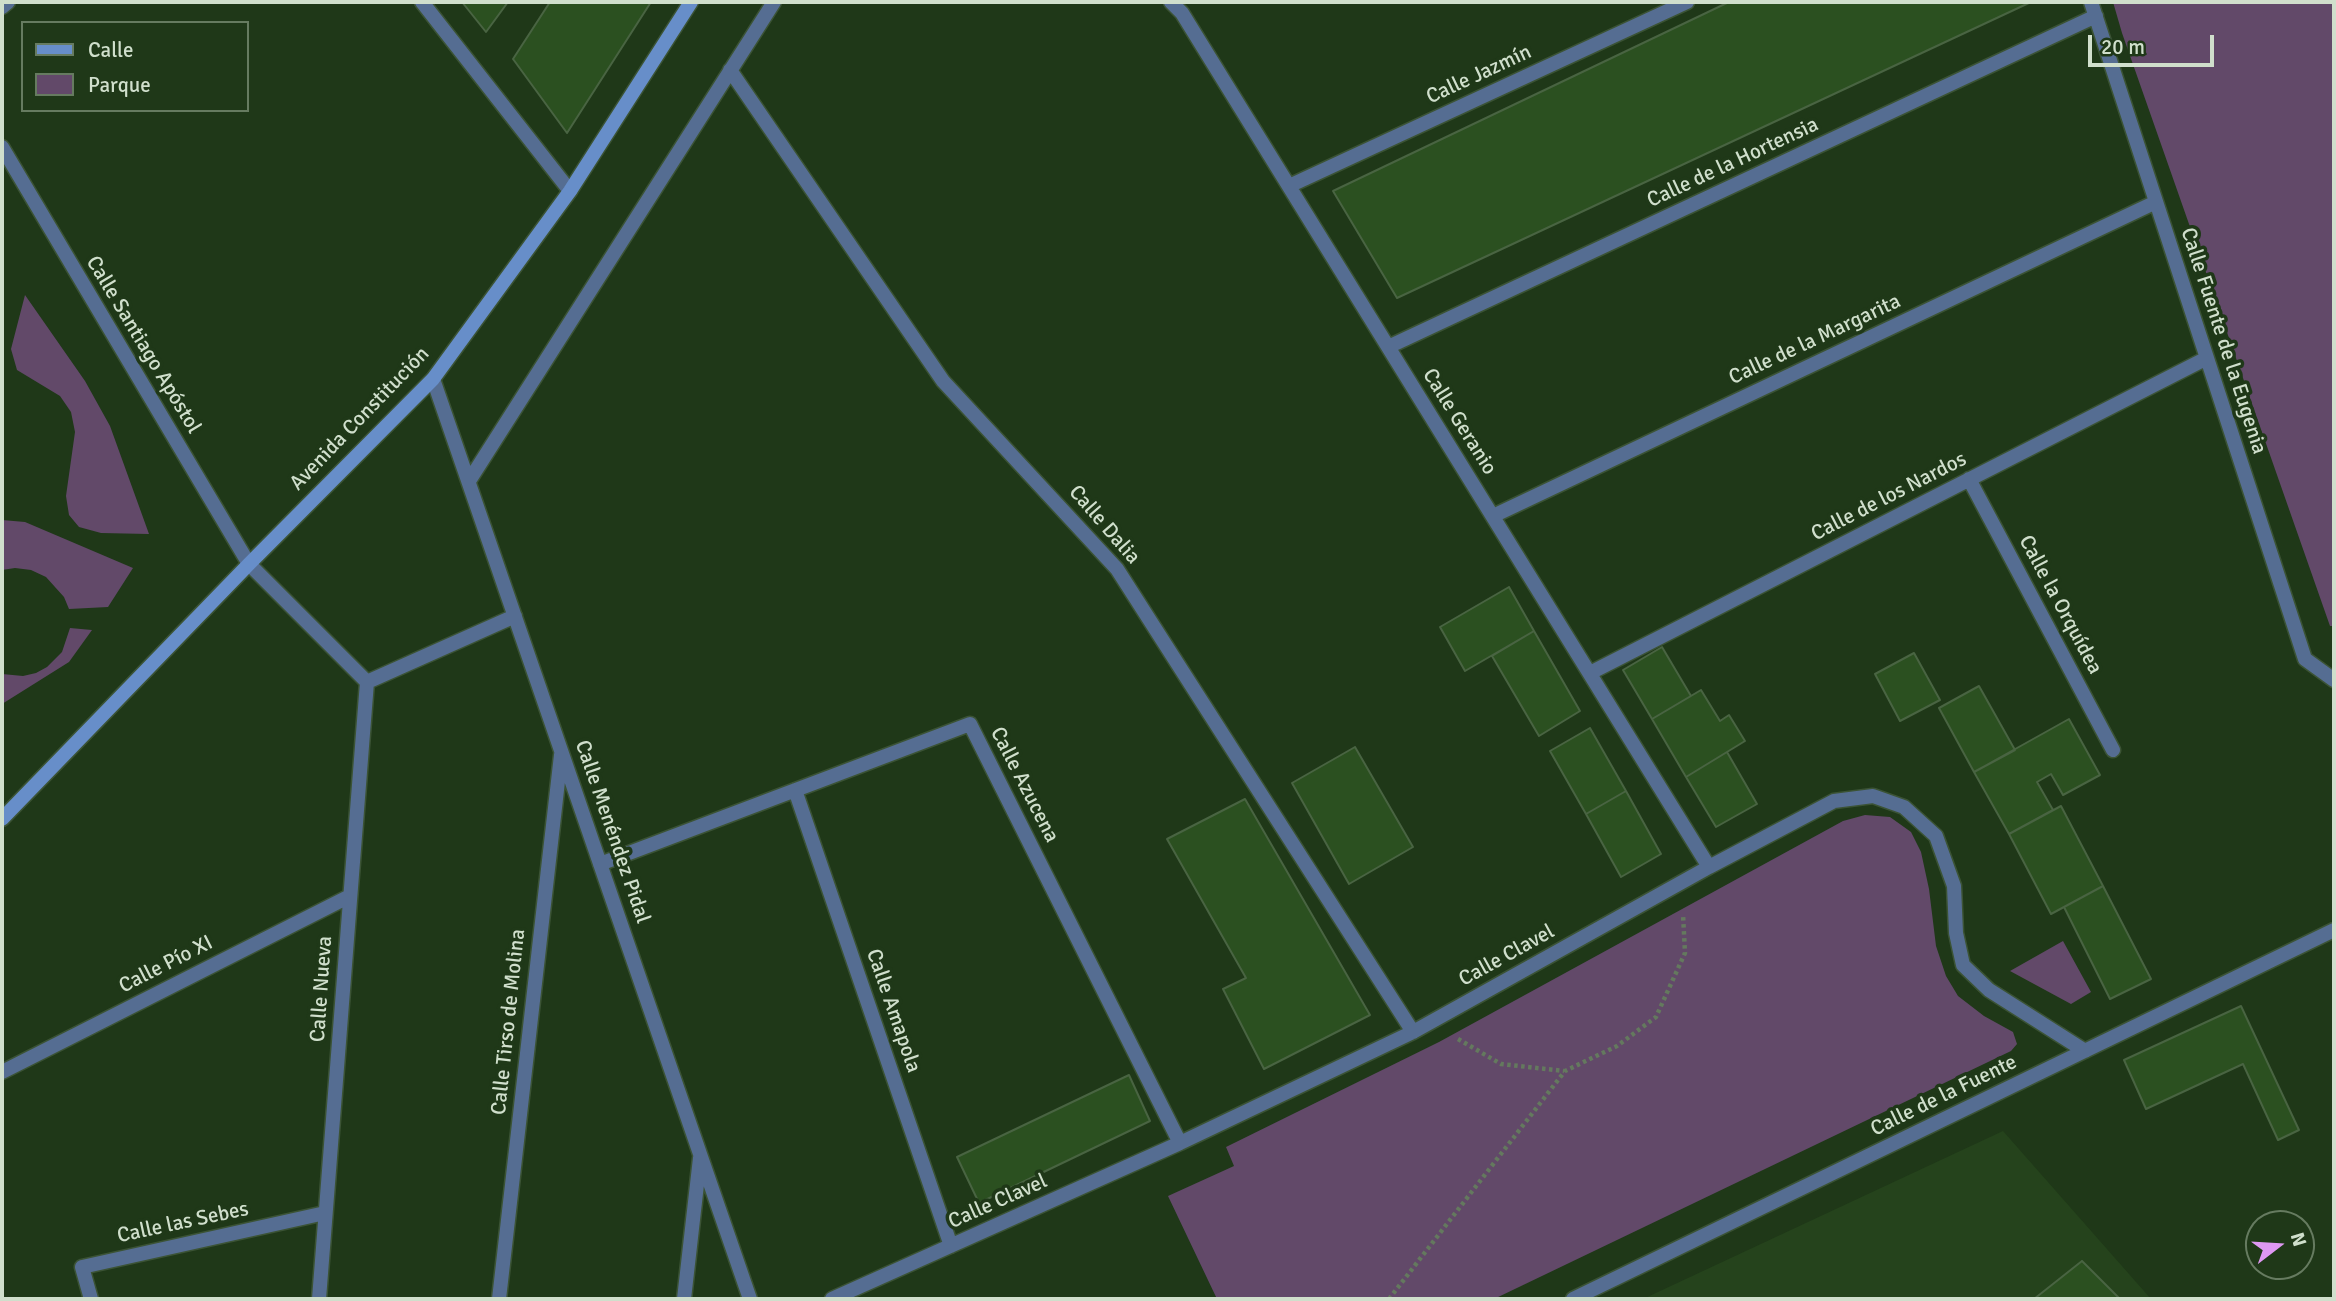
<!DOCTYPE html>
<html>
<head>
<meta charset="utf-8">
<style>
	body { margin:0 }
	#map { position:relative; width:2336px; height:1301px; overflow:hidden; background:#1f3818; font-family:Signika,sans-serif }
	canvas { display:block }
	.frame { position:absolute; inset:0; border:4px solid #d0dfcc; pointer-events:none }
	.legend { position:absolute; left:21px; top:21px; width:228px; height:91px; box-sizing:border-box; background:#1f3818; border:2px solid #667b60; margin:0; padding:9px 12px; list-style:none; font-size:21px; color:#d0dfcc }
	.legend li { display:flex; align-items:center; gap:14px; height:35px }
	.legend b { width:35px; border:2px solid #667b60 }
	.north { position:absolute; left:2245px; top:1210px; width:70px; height:70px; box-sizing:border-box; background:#1f3818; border:2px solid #667b60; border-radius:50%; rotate:73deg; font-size:19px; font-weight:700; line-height:28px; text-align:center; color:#d0dfcc }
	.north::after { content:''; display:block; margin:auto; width:24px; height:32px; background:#de98f2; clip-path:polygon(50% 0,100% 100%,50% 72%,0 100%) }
	.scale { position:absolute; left:2088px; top:35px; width:126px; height:32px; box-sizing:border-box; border:4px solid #d0dfcc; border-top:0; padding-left:9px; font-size:21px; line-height:24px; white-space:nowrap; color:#d0dfcc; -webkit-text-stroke:5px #1f3818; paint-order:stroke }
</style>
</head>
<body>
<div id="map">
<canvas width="2336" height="1301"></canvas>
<div class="frame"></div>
<ul class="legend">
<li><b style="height:9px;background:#678ec9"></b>Calle</li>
<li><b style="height:19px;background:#624969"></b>Parque</li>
</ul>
<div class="north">N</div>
<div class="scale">20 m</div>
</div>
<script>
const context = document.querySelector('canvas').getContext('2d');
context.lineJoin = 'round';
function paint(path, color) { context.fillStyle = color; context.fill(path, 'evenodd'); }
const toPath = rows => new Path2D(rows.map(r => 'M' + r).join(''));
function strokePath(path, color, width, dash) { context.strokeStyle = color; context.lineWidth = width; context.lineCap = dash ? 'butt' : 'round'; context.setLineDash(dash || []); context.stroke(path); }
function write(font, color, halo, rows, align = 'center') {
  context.font = font + ' Signika,sans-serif'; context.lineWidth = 7; context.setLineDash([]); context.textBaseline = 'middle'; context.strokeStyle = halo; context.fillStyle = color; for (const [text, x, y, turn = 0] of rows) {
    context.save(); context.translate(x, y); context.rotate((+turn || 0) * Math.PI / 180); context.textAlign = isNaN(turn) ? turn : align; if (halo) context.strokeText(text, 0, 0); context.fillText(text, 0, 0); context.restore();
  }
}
paint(toPath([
	[2003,1131,2151,1299,1643,1299]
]), '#25431c');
paint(toPath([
	[2113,2,2334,2,2334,626,2330,626,2122,33],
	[25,295,85,381,110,426,149,534,101,533,79,527,69,515,66,496,75,432,71,412,60,396,17,370,11,349],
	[2,520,25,522,133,568,108,607,69,609,64,597,46,577,31,570,15,568,2,570],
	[70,628,92,630,69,662,2,704,2,674,23,676,36,673,47,667,62,652],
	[1865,815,1890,817,1911,832,1921,852,1929,889,1936,946,1946,976,1958,996,1984,1016,2013,1032,2017,1044,2011,1051,1494,1299,1217,1299,1168,1196,1234,1166,1226,1147,1439,1042,1843,821],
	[2063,941,2091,992,2071,1004,2010,971]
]), '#624969');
const building = toPath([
	[462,2,508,2,486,32,462,2],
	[550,2,651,2,567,133,513,59,550,2],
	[1729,2,2031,2,1397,298,1333,191,1729,2],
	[1509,587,1534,631,1465,671,1440,627,1509,587],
	[1534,631,1580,711,1539,736,1492,656,1534,631],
	[1662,647,1691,696,1652,719,1623,670,1662,647],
	[1914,653,1940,700,1900,721,1875,674,1914,653],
	[1979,686,2015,750,1974,772,1939,708,1979,686],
	[1701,690,1720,721,1729,715,1745,741,1686,777,1652,719,1701,690],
	[2069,719,2100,775,2063,795,2051,774,2037,782,2053,810,2009,834,1974,772,2069,719],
	[1590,728,1626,791,1586,814,1550,751,1590,728],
	[1355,747,1413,847,1349,884,1292,783,1355,747],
	[1727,752,1757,804,1716,827,1686,777,1727,752],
	[1626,791,1661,854,1621,877,1586,814,1626,791],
	[1245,799,1370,1015,1264,1069,1223,989,1246,978,1167,839,1245,799],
	[2061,806,2103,886,2051,914,2009,834,2061,806],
	[2103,886,2151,979,2110,999,2064,907,2103,886],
	[2241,1006,2299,1130,2278,1140,2243,1064,2146,1109,2124,1060,2241,1006],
	[1129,1075,1150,1121,979,1203,957,1157,1129,1075],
	[2082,1261,2120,1299,2034,1299,2082,1261]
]);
paint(building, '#2b5020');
strokePath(building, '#496442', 2);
const street = toPath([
	[422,2,570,191],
	[1171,2,1182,13,1709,867],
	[2091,2,2305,659,2334,680],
	[2,7,8,2],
	[730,70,943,381,1117,569,1413,1032],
	[2,147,249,564,367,682,319,1299],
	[1289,186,1687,2],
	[1388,347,2096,16],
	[433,379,750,1299],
	[1969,479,2113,750],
	[469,481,774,2],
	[1493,516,2156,202],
	[1590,673,2207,358],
	[367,682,515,616],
	[795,790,951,1246],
	[600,864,970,724,1180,1143],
	[2,1072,350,896],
	[91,1299,82,1267,325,1213],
	[499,1299,561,755],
	[684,1299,700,1158],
	[832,1299,1180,1143,1413,1032,1709,867,1834,801,1873,796,1904,807,1936,836,1954,886,1956,933,1963,965,1989,990,2085,1051],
	[1573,1299,2334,930]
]);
const secondary = toPath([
	[2,819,249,564,433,379,570,191,691,2]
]);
strokePath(street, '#3b5335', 17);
strokePath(secondary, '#3b5335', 17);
strokePath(toPath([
	[1458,1039,1501,1064,1564,1071],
	[1389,1299,1565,1071,1617,1046,1656,1017,1685,953,1683,914]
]), '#64795e', 4.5, [3.5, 3.5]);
strokePath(street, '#556d92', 14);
strokePath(secondary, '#678ec9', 14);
write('21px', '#d0dfcc', '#1f3818', [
	["Calle Jazmín",1479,75,-25],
	["Calle de la Hortensia",1733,163,-25],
	["Calle de la Margarita",1815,340,-25],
	["Calle Fuente de la Eugenia",2223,341,72],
	["Calle Santiago Apóstol",143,345,59],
	["Avenida Constitución",360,419,-46],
	["Calle Geranio",1459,422,58],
	["Calle de los Nardos",1889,497,-27],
	["Calle Dalia",1104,525,49],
	["Calle la Orquídea",2060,605,62],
	["Calle Azucena",1024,785,63],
	["Calle Menéndez Pidal",612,832,71],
	["Calle Clavel",1507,956,-29],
	["Calle Pío XI",166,965,-27],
	["Calle Nueva",322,989,-86],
	["Calle Amapola",893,1011,71],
	["Calle Tirso de Molina",509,1022,-84],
	["Calle de la Fuente",1944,1096,-26],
	["Calle Clavel",998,1202,-24],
	["Calle las Sebes",183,1223,-12]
]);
</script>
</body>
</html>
